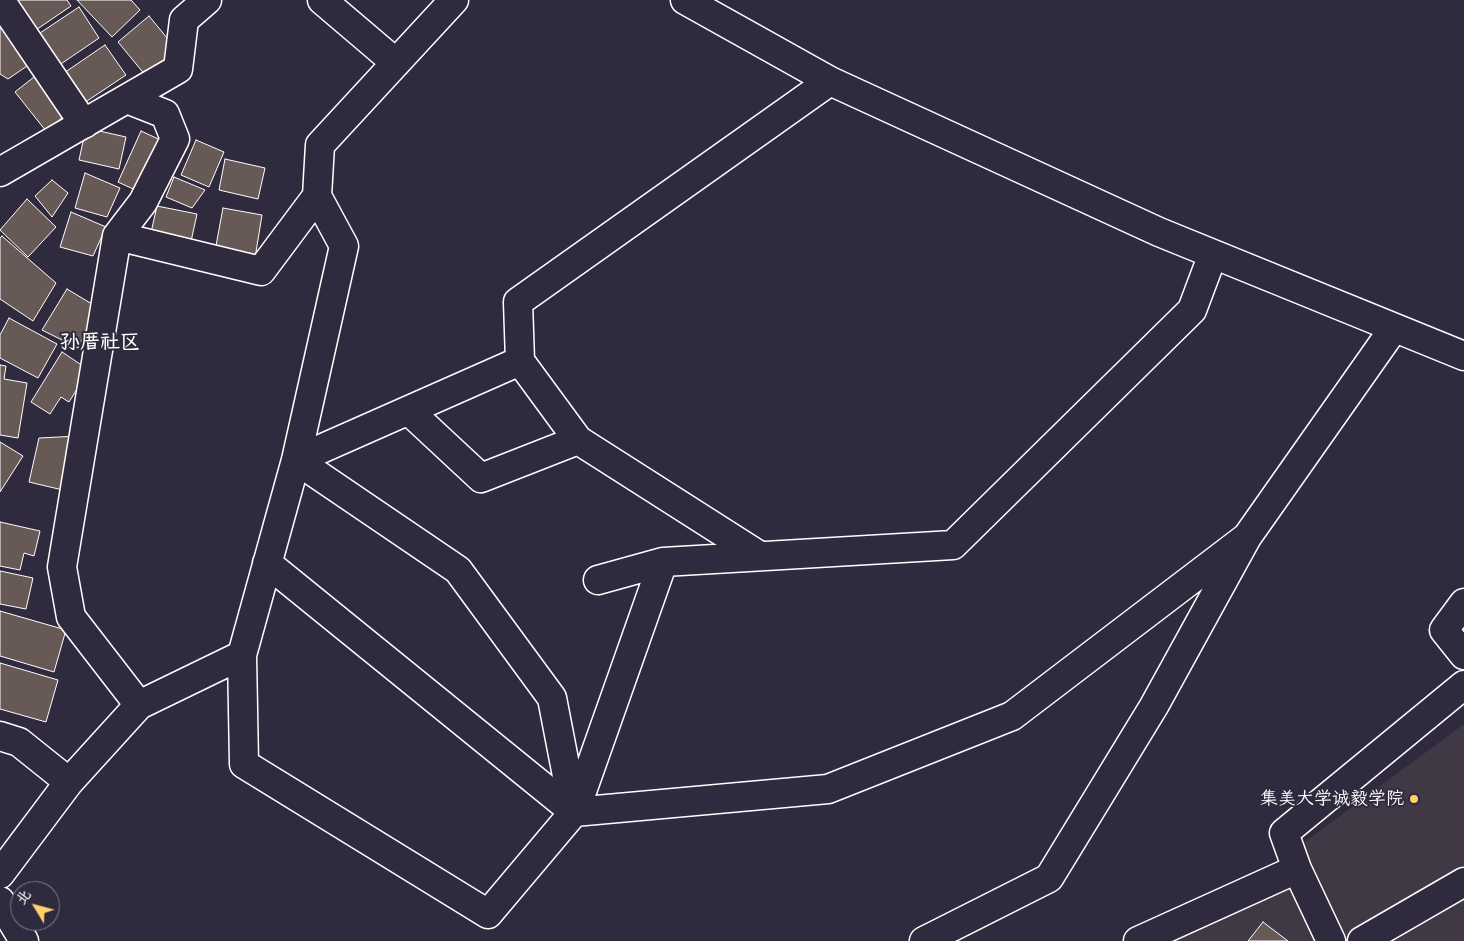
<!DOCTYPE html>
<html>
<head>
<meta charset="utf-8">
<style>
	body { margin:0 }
	#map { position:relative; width:1464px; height:941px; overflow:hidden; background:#2f2a3d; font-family:Itim,"LXGW WenKai TC",sans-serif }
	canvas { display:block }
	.north { position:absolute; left:10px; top:881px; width:50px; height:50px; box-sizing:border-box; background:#2f2a3d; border:1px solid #827f8b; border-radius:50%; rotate:307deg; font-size:14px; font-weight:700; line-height:20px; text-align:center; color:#fff }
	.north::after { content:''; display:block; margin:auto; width:18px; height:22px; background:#ffd166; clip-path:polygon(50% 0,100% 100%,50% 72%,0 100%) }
</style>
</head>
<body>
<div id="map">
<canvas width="1464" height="941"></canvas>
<div class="north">北</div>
</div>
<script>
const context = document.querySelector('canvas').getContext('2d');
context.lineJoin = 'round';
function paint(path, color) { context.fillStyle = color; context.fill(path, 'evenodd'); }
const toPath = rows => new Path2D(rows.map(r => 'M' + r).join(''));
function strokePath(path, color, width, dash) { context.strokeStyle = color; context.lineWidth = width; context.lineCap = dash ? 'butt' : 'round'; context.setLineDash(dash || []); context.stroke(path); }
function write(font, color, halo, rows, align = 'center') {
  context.font = font + ' Itim,"LXGW WenKai TC",sans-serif'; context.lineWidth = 4; context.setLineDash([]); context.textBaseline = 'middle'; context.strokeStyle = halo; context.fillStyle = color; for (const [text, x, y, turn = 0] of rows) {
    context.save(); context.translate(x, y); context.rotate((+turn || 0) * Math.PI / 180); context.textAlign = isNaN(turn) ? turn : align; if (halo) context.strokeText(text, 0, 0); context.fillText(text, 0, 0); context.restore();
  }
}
paint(toPath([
	[1464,724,1464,941,1131,941,1263,873]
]), '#403844');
const building = toPath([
	[11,0,67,0,71,6,33,32,11,0],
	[77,0,131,0,140,10,112,37,77,0],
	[79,7,99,38,55,68,34,37,79,7],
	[149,16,177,50,146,76,118,42,149,16],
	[0,19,30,64,8,79,0,74,0,19],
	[105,45,126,75,78,107,58,77,105,45],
	[39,73,69,112,46,131,15,92,39,73],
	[86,128,126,137,119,169,79,160,86,128],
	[141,131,167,143,144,194,118,182,141,131],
	[196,140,224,152,209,187,181,175,196,140],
	[225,159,265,168,258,199,219,190,225,159],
	[85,173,120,188,107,217,75,208,85,173],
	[174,177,205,190,192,208,166,197,174,177],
	[52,180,68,193,52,217,35,196,52,180],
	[27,199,56,227,28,257,0,230,27,199],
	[157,206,197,214,190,246,150,237,157,206],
	[223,208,262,215,255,258,215,251,223,208],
	[71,212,106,227,93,256,60,247,71,212],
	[2,236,56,283,33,321,0,299,0,238,2,236],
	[67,289,97,307,78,348,42,330,67,289],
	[9,318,57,344,38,378,0,358,0,335,9,318],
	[62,352,89,370,69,402,61,397,50,414,31,402,62,352],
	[0,365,6,366,4,379,27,383,18,438,0,435,0,365],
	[79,436,67,491,29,482,39,438,79,436],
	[0,442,23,456,0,492,0,442],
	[0,522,40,531,34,556,24,553,20,570,0,566,0,522],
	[0,571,33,578,26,609,0,604,0,571],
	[0,611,66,630,54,672,0,656,0,611],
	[0,663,58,680,46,722,0,709,0,663],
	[1263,922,1288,941,1248,941,1263,922]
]);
paint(building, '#675955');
strokePath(building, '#fff', 1);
const minor = toPath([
	[0,0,84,124],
	[322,0,396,63],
	[454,0,320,145,317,196,344,246,296,460,242,655,244,764,488,914,574,812,828,789,1012,716,1247,537],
	[685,0,830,81,1159,232,1464,356],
	[127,99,165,114,175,139,143,202,117,236,62,567,71,617,139,705],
	[0,172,178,69,184,20,207,0],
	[117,236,261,271,317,196],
	[409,411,481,478,578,440],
	[296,460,458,570,552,698,574,812],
	[296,460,520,361],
	[760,556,578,440,520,361,518,302,830,81],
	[267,563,574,812],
	[598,580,663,562,953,545,1192,310,1213,254],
	[1464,603,1444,630,1464,655],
	[0,736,19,742,69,782],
	[575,811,663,562],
	[0,874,69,782,139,705,242,655],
	[0,901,24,941],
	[924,941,1049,878,1154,706,1247,537,1394,328],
	[1138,941,1297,869],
	[1331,941,1297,869,1284,833,1464,685],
	[1362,941,1464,882]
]);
strokePath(minor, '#fff', 31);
strokePath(minor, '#2f2a3d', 28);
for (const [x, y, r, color] of [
	[1414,799,5,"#ffd166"]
]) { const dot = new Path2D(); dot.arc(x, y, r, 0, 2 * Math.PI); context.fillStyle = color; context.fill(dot); strokePath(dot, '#2f2a3d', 2); }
write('18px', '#fff', '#2f2a3d', [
	["集美大学诚毅学院",1404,799]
], 'right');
write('bold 20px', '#fff', '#2f2a3d', [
	["孙厝社区",100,343]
]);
</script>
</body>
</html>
